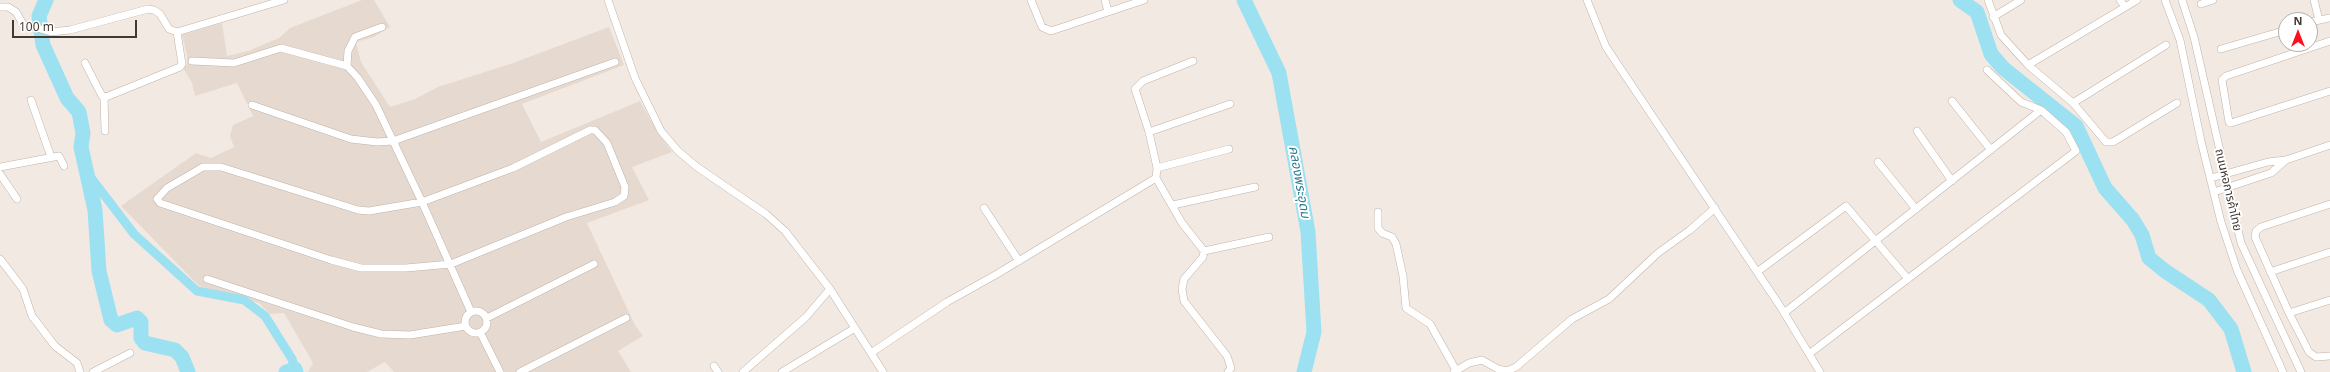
<!DOCTYPE html>
<html>
<head>
<meta charset="utf-8">
<style>
	body { margin:0 }
	#map { position:relative; width:2330px; height:372px; overflow:hidden; background:#f2eae2; font-family:"Noto Sans",sans-serif }
	canvas { display:block }
	.north { position:absolute; left:2278px; top:12px; width:40px; height:40px; box-sizing:border-box; background:#fff; border:1px solid #b4b0ad; border-radius:50%; rotate:0deg; font-size:11px; font-weight:700; line-height:16px; text-align:center; color:#433933 }
	.north::after { content:''; display:block; margin:auto; width:14px; height:18px; background:#fd0e1f; clip-path:polygon(50% 0,100% 100%,50% 72%,0 100%) }
	.scale { position:absolute; left:12px; top:20px; width:125px; height:18px; box-sizing:border-box; border:2px solid #433933; border-top:0; padding-left:5px; font-size:12px; line-height:14px; white-space:nowrap; color:#433933; -webkit-text-stroke:3px #fff; paint-order:stroke }
</style>
</head>
<body>
<div id="map">
<canvas width="2330" height="372"></canvas>
<div class="north">N</div>
<div class="scale">100 m</div>
</div>
<script>
const context = document.querySelector('canvas').getContext('2d');
context.lineJoin = 'round';
function paint(path, color) { context.fillStyle = color; context.fill(path, 'evenodd'); }
const toPath = rows => new Path2D(rows.map(r => 'M' + r).join(''));
function strokePath(path, color, width, dash) { context.strokeStyle = color; context.lineWidth = width; context.lineCap = dash ? 'butt' : 'round'; context.setLineDash(dash || []); context.stroke(path); }
function write(font, color, halo, rows, align = 'center') {
  context.font = font + ' "Noto Sans","Noto Sans Thai",sans-serif'; context.lineWidth = 4; context.setLineDash([]); context.textBaseline = 'middle'; context.strokeStyle = halo; context.fillStyle = color; for (const [text, x, y, turn = 0] of rows) {
    context.save(); context.translate(x, y); context.rotate((+turn || 0) * Math.PI / 180); context.textAlign = isNaN(turn) ? turn : align; if (halo) context.strokeText(text, 0, 0); context.fillText(text, 0, 0); context.restore();
  }
}
paint(toPath([
	[362,0,374,0,390,27,374,37,356,42,361,62,390,107,415,99,438,87,513,63,609,27,624,65,522,104,541,142,640,101,656,130,672,152,632,167,649,200,587,223,635,325,643,336,618,351,631,372,394,372,385,362,367,372,308,372,313,363,284,313,270,314,259,303,199,286,121,206,196,153,211,158,234,147,230,136,233,125,253,116,237,83,195,96,192,83,183,68,187,65,187,55,182,35,222,23,227,56,248,51,279,38,290,28]
]), '#e6dad0');
strokePath(toPath([
	[85,170,134,234,197,291,244,300,265,316,292,359,295,369]
]), '#9ce1f1', 9);
strokePath(toPath([
	[46,0,39,16,43,45,67,98,79,112,83,133,81,147,95,210,99,271,111,320,117,325,137,318,141,322,141,338,145,343,175,350,182,357,188,372],
	[1244,0,1279,73,1308,232,1314,332,1304,372],
	[1960,0,1977,12,1991,54,2003,68,2076,126,2105,188,2133,220,2142,235,2149,258,2165,271,2209,300,2231,329,2244,372],
	[286,372,295,369,296,372]
]), '#9ce1f1', 15);
const minor = toPath([
	[608,0,635,78,661,131,678,151,697,167,766,214,785,231,830,289,883,372],
	[1031,0,1042,27,1051,31,1144,0],
	[1105,0,1108,12],
	[1587,0,1606,47,1780,306,1820,372],
	[1988,0,2001,35,2028,65,2073,103,2106,142,2113,142,2177,103],
	[2120,0,2125,7],
	[2165,0,2180,40,2201,141,2221,222,2237,270,2283,372],
	[2182,0,2194,37,2241,243,2301,372],
	[2314,0,2319,20],
	[2201,4,2213,0],
	[0,7,8,7,16,12,23,24,51,32,70,30,148,9,154,10,160,14,169,29,177,32,284,0],
	[1993,17,2021,0],
	[2310,22,2330,18],
	[2330,41,2226,76,2222,80,2229,122,2231,123,2330,91],
	[2221,49,2286,30],
	[192,61,234,63,281,48,347,66,358,78,376,105,422,202,471,312],
	[1193,61,1143,81,1135,89,1149,132,1157,168,1156,178,1182,223,1204,251,1203,257,1184,279,1182,289,1184,301,1227,356,1231,368,1228,372],
	[85,63,102,96,106,97,180,67,182,64,177,32],
	[2028,65,2137,0],
	[347,66,348,51,355,37,382,27],
	[1987,70,2021,102,2041,110],
	[104,97,105,131],
	[31,100,51,157],
	[1952,101,1991,150],
	[2073,103,2166,45],
	[252,105,351,139,377,142,393,141,615,62],
	[590,130,595,130,607,143,625,187,624,196,615,202,566,217,451,264,406,268,361,268,331,260,160,203,157,199,167,188,203,167,221,167,358,210,369,211,422,202,513,168,590,130],
	[1917,131,1952,181],
	[1149,132,1230,104],
	[1878,162,1916,209],
	[0,167,59,156,64,166],
	[1157,168,1229,149],
	[0,174,17,199],
	[2211,178,2268,162,2286,160,2330,145],
	[2214,192,2271,173,2286,160],
	[2330,204,2261,227,2256,231,2255,237,2289,313,2309,352,2316,357,2330,356],
	[1173,205,1255,187],
	[984,208,1019,261],
	[1378,212,1378,228,1382,233,1392,237,1396,244,1403,276,1406,308,1430,324,1457,372],
	[1204,251,1269,237],
	[0,259,23,289,32,316,55,346,77,363,80,372],
	[1757,272,1846,206,1908,279],
	[2270,272,2330,252],
	[207,279,353,327,381,334,410,335,466,326],
	'465 322a11 11 0 1 1 22 0a11 11 0 1 1-22 0Z',
	[1784,313,2041,110,2066,132,2076,151,1809,354],
	[2289,313,2330,300],
	[487,318,594,264],
	[480,332,500,372],
	[871,353,947,302,997,274,1156,178],
	[714,366,718,372],
	[93,372,130,353],
	[520,372,626,318],
	[743,372,806,317,830,289],
	[782,372,855,328],
	[1454,372,1469,363,1482,360,1498,369,1507,371,1516,367,1572,319,1609,299,1658,253,1690,230,1715,208]
]);
strokePath(minor, '#c0b2a8', 8);
strokePath(minor, '#fff', 7);
write('12px', '#433933', '#fff', [
	["ถนนหอการค้าไทย",2228,190,77]
]);
write('italic 13px', '#277b8f', '#fff', [
	["คลองพระอุดม",1299,182,80]
]);
</script>
</body>
</html>
